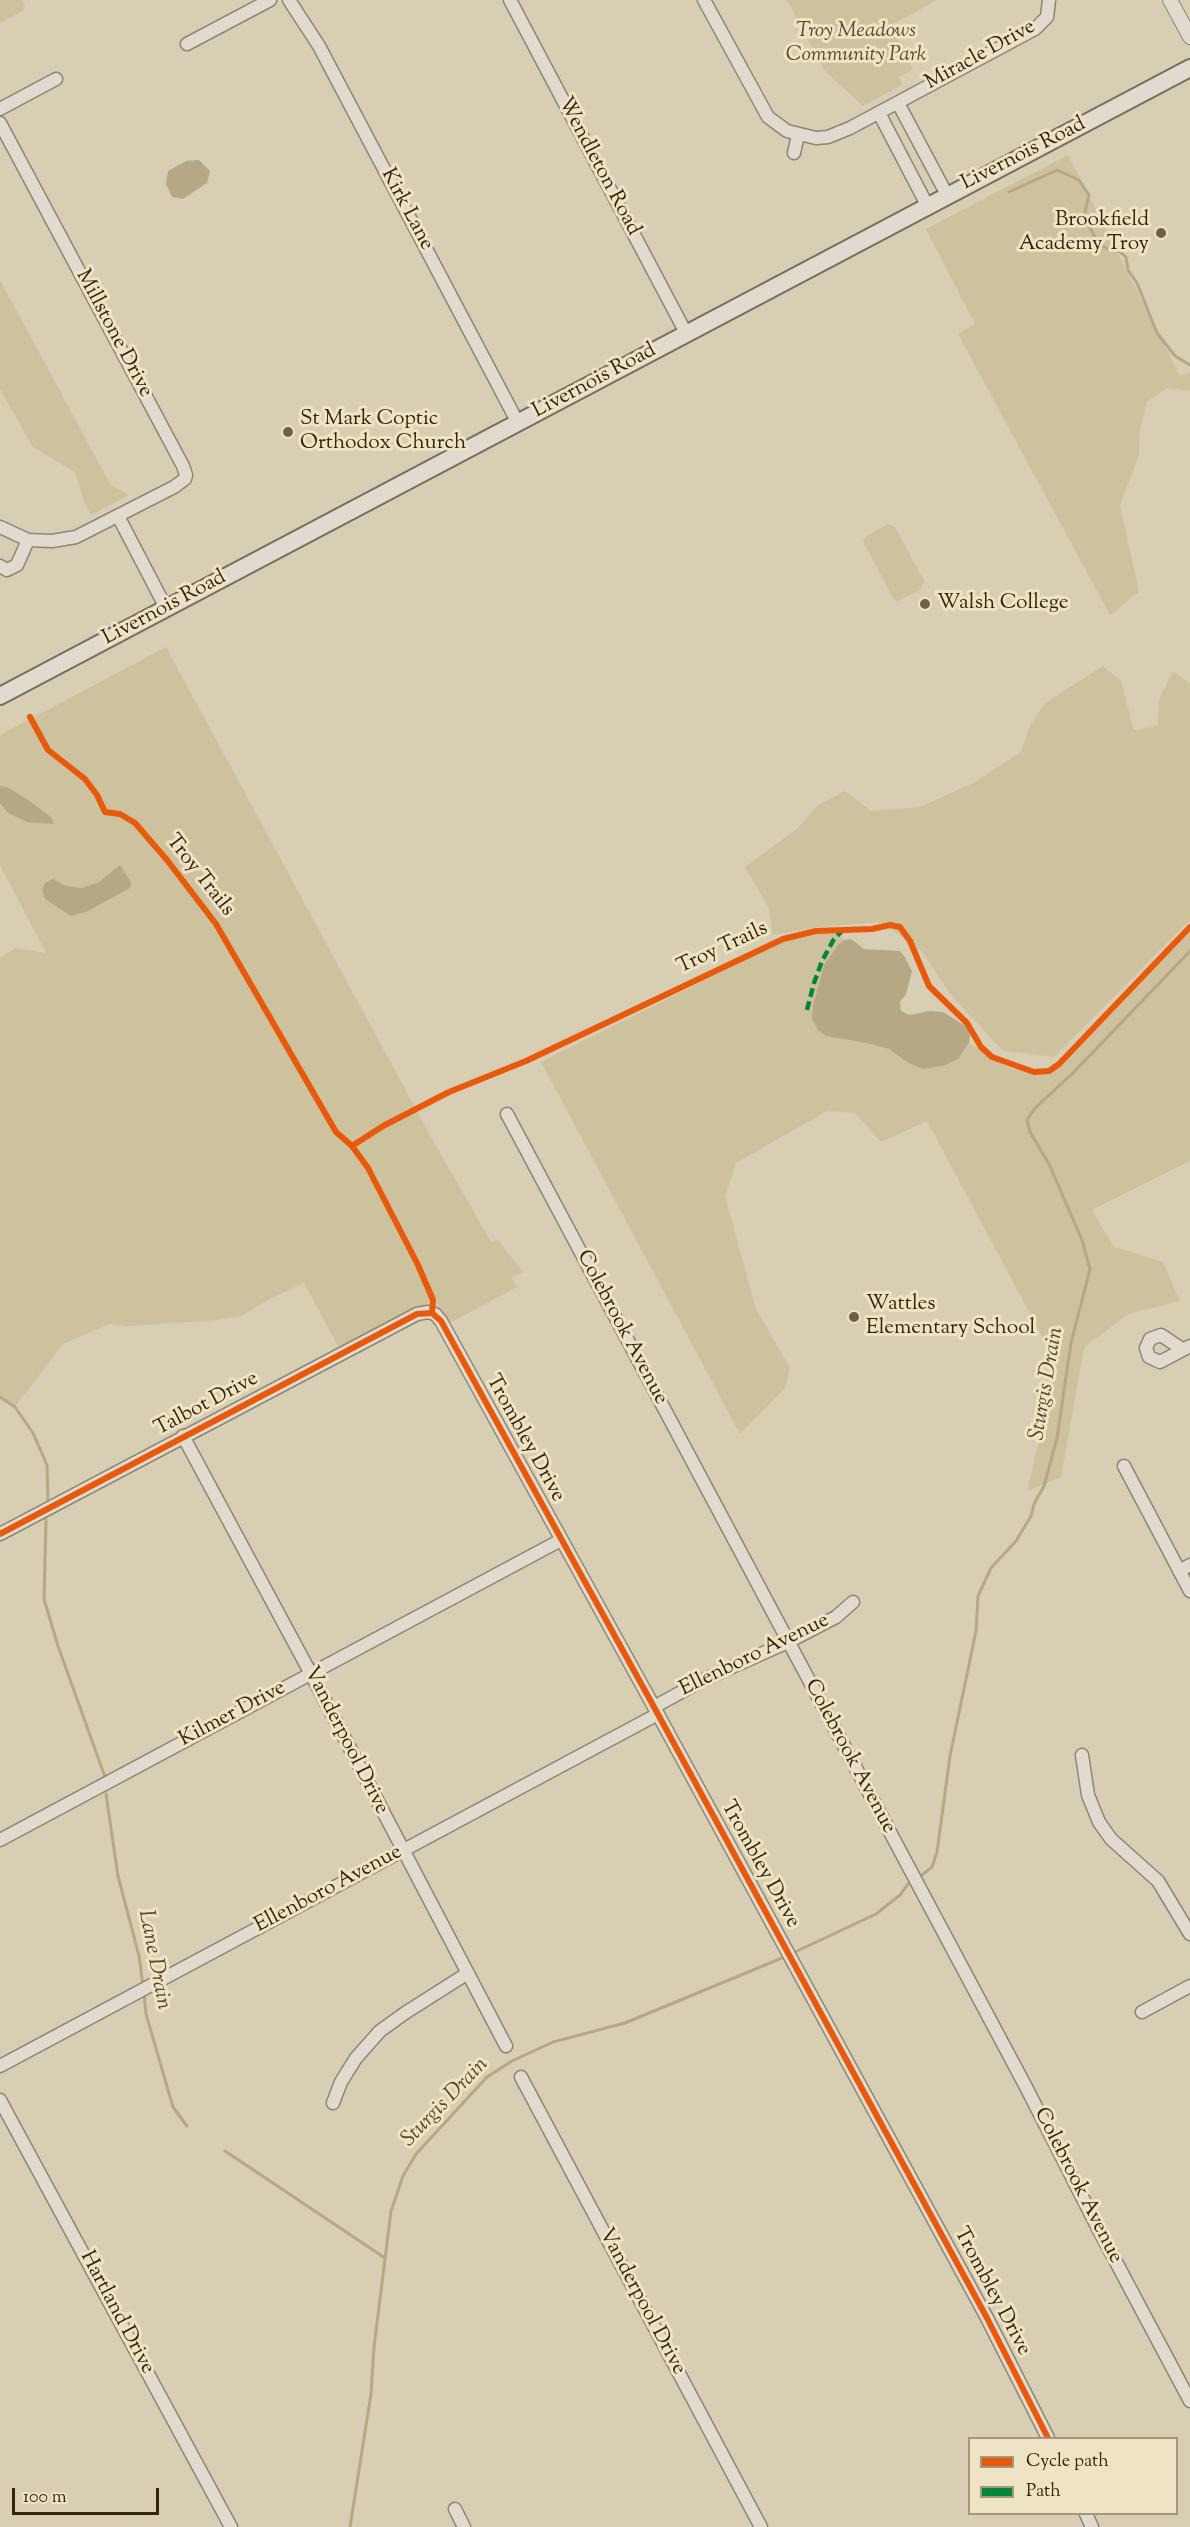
<!DOCTYPE html>
<html>
<head>
<meta charset="utf-8">
<style>
	body { margin:0 }
	#map { position:relative; width:1190px; height:2527px; overflow:hidden; background:#d7ceb4; font-family:"Sorts Mill Goudy",serif }
	canvas { display:block }
	.legend { position:absolute; left:968px; top:2437px; width:210px; height:78px; box-sizing:border-box; background:#eee3c5; border:2px solid #a4977a; margin:0; padding:8px 10px; list-style:none; font-size:18px; color:#35240a }
	.legend li { display:flex; align-items:center; gap:12px; height:30px }
	.legend b { width:30px; border:2px solid #a4977a }
	.scale { position:absolute; left:12px; top:2488px; width:147px; height:27px; box-sizing:border-box; border:3px solid #35240a; border-top:0; padding-left:8px; font-size:18px; line-height:21px; white-space:nowrap; color:#35240a; -webkit-text-stroke:4px #eee3c5; paint-order:stroke }
</style>
</head>
<body>
<div id="map">
<canvas width="1190" height="2527"></canvas>
<ul class="legend">
<li><b style="height:8px;background:#e8590c"></b>Cycle path</li>
<li><b style="height:8px;background:#00873e"></b>Path</li>
</ul>
<div class="scale">100 m</div>
</div>
<script>
const context = document.querySelector('canvas').getContext('2d');
context.lineJoin = 'round';
function paint(path, color) { context.fillStyle = color; context.fill(path, 'evenodd'); }
const toPath = rows => new Path2D(rows.map(r => 'M' + r).join(''));
function strokePath(path, color, width, dash) { context.strokeStyle = color; context.lineWidth = width; context.lineCap = dash ? 'butt' : 'round'; context.setLineDash(dash || []); context.stroke(path); }
function write(font, color, halo, rows, align = 'center') {
  context.font = font + ' "Sorts Mill Goudy",serif'; context.lineWidth = 6; context.setLineDash([]); context.textBaseline = 'middle'; context.strokeStyle = halo; context.fillStyle = color; for (const [text, x, y, turn = 0] of rows) {
    context.save(); context.translate(x, y); context.rotate((+turn || 0) * Math.PI / 180); context.textAlign = isNaN(turn) ? turn : align; if (halo) context.strokeText(text, 0, 0); context.fillText(text, 0, 0); context.restore();
  }
}
paint(toPath([
	[0,0,22,0,25,6,23,11,0,23],
	[787,0,937,0,891,25,913,69,898,77,902,85,863,106,825,71],
	[1068,155,1180,376,1190,372,1190,391,1167,388,1147,402,1140,429,1139,455,1120,505,1139,592,1110,615,958,334,975,324,926,229],
	[0,280,110,484,129,495,91,515,83,499,75,472,33,447,0,389],
	[888,524,895,527,924,581,920,590,898,601,894,600,863,541,865,537],
	[166,647,432,1139,491,1242,498,1240,523,1272,511,1277,517,1287,448,1324,435,1299,339,1348,304,1283,270,1299,241,1316,208,1321,128,1326,109,1324,63,1344,15,1407,0,1397,0,958,16,948,46,953,0,865,0,735],
	[1103,666,1121,681,1134,730,1158,726,1159,699,1173,671,1190,684,1190,920,1054,1057,1003,1051,950,994,923,952,881,922,819,927,773,935,769,908,745,867,797,829,818,805,845,791,871,811,920,807,973,783,1021,752,1030,725,1045,703],
	[1190,929,1190,1161,1092,1210,1114,1247,1163,1262,1180,1301,1128,1314,1084,1348,1061,1477,1027,1491,1057,1364,927,1121,881,1142,855,1113,827,1111,736,1163,725,1196,756,1309,790,1368,785,1388,740,1434,541,1062,782,942,838,930,844,940,825,965,813,1005,826,1036,867,1043,889,1049,908,1063,923,1069,943,1066,963,1053,969,1043,1011,1069,1056,1068]
]), '#cec19d');
paint(toPath([
	[199,160,210,171,207,183,183,199,172,197,166,184,168,171,186,161],
	[0,786,7,787,28,800,51,817,54,824,27,822,8,813,0,803],
	[120,865,131,882,130,888,86,912,71,916,45,899,42,890,45,883,53,879,66,886,82,888,99,882],
	[851,939,864,949,900,951,904,956,912,971,906,994,900,1002,901,1011,909,1015,930,1011,943,1012,967,1027,970,1035,969,1043,958,1059,943,1066,923,1069,908,1063,889,1049,867,1043,826,1036,818,1030,812,1018,813,1005,824,965,838,945,844,940]
]), '#b7a885');
strokePath(toPath([
	[1009,192,1057,170,1079,180,1089,195,1084,216,1097,241,1105,248,1120,252,1126,257,1128,270,1137,283,1157,333,1175,356,1190,365],
	[0,1397,15,1407,33,1433,47,1465,48,1502],
	[46,1520,44,1599,58,1646,105,1777],
	[106,1794,118,1876,139,1956,143,1986],
	[922,1875,932,1867,937,1852,950,1756,976,1631,978,1596,991,1568,1016,1541,1031,1516,1034,1504,1044,1486,1057,1438,1071,1343,1090,1269,1082,1240,1049,1164,1030,1132,1027,1120,1035,1108,1073,1073,1190,951],
	[795,1952,876,1914,900,1895,908,1884],
	[144,1993,146,2014,173,2107,187,2126],
	[225,2151,385,2258],
	[350,2527,371,2394,374,2347,391,2211,403,2176,416,2154,487,2077,512,2061,553,2042,625,2023,782,1958]
]), '#b7a885', 3);
const minor = toPath([
	[289,0,319,46,518,423],
	[510,0,686,333],
	[704,0,768,117,787,131,816,138,828,137,850,128,1035,29,1047,17,1049,0],
	[187,44,270,0],
	[898,103,947,195],
	[0,109,56,79],
	[879,113,927,205],
	[0,123,183,466,186,475,185,479,174,487,76,537,52,541,28,540,0,527],
	[794,153,798,135],
	[118,516,166,608],
	[0,566,7,570,17,565,28,540],
	[507,1114,1026,2087,1099,2230,1190,2401],
	[1182,1349,1161,1335,1150,1339,1146,1348,1149,1357,1160,1362,1190,1346],
	[183,1436,311,1674,506,2046],
	[1124,1466,1190,1591],
	[0,1534,417,1314,428,1312,435,1314,441,1321,654,1707,987,2318,1048,2438],
	[1179,1571,1190,1565],
	[654,1707,703,1680,788,1642,836,1617,853,1602],
	[1082,1755,1088,1795,1099,1822,1111,1839,1158,1881,1190,1934],
	[0,1840,561,1540],
	[1142,2012,1190,1986],
	[0,2066,658,1714],
	[521,2077,761,2527],
	[0,2100,231,2527],
	[333,2103,341,2082,356,2058,380,2031,405,2013,468,1973],
	[455,2509,464,2527],
	[1086,2514,1092,2527]
]);
const tertiary = toPath([
	[1170,0,1190,37]
]);
const secondary = toPath([
	[0,696,1190,68]
]);
strokePath(minor, '#8d8675', 15);
strokePath(tertiary, '#8d8675', 16);
strokePath(secondary, '#766f5e', 20);
strokePath(minor, '#e0dbce', 12);
strokePath(tertiary, '#e0dbce', 14);
strokePath(secondary, '#e0dbce', 16);
strokePath(toPath([
	[807,1010,814,983,822,961,834,939,842,931]
]), '#00873e', 4.5, [9, 4.5]);
strokePath(toPath([
	[30,717,48,750,85,779,97,795,105,812,120,814,135,823,167,860,216,924,336,1132,352,1146,368,1168,418,1265,433,1300,432,1313],
	[352,1146,383,1126,449,1092,526,1061,783,939,816,931,872,929,890,925,900,927,910,941,929,986,967,1023,981,1047,992,1057,1034,1072,1049,1071,1059,1064,1190,927],
	[432,1313,441,1321,654,1707,987,2318,1048,2438],
	[0,1534,417,1314,432,1313]
]), '#e8590c', 6);
for (const [x, y, r, color] of [
	[1161,233,6,"#6e6046"],
	[288,432,6,"#6e6046"],
	[925,604,6,"#6e6046"],
	[854,1317,6,"#6e6046"]
]) { const dot = new Path2D(); dot.arc(x, y, r, 0, 2 * Math.PI); context.fillStyle = color; context.fill(dot); strokePath(dot, '#eee3c5', 2); }
write('italic 21px', '#5a482a', '#eee3c5', [
	["Troy Meadows",856,32],
	["Community Park",856,56]
]);
write('21px', '#35240a', '#eee3c5', [
	["Miracle Drive",981,56,-29],
	["Livernois Road",1024,155,-27],
	["Wendleton Road",598,167,62],
	["Kirk Lane",406,210,62],
	["Millstone Drive",113,334,62],
	["Livernois Road",595,382,-28],
	["Livernois Road",165,609,-28],
	["Troy Trails",199,876,52],
	["Troy Trails",723,949,-25],
	["Colebrook Avenue",621,1328,62],
	["Talbot Drive",207,1405,-28],
	["Trombley Drive",524,1439,61],
	["Ellenboro Avenue",755,1656,-26],
	["Kilmer Drive",233,1715,-28],
	["Vanderpool Drive",345,1741,63],
	["Colebrook Avenue",849,1757,62],
	["Trombley Drive",759,1865,61],
	["Ellenboro Avenue",329,1890,-28],
	["Colebrook Avenue",1077,2186,63],
	["Trombley Drive",991,2292,62],
	["Vanderpool Drive",641,2302,62],
	["Hartland Drive",116,2313,62]
]);
write('21px', '#35240a', '#eee3c5', [
	["Brookfield",1149,221,"right"],
	["Academy Troy",1149,245,"right"],
	["St Mark Coptic",300,420],
	["Orthodox Church",300,444],
	["Walsh College",937,604],
	["Wattles",866,1305],
	["Elementary School",866,1329]
], 'left');
write('italic 22px', '#584729', '#eee3c5', [
	["Sturgis Drain",1048,1384,-80],
	["Lane Drain",153,1960,79],
	["Sturgis Drain",446,2103,-46]
]);
</script>
</body>
</html>
